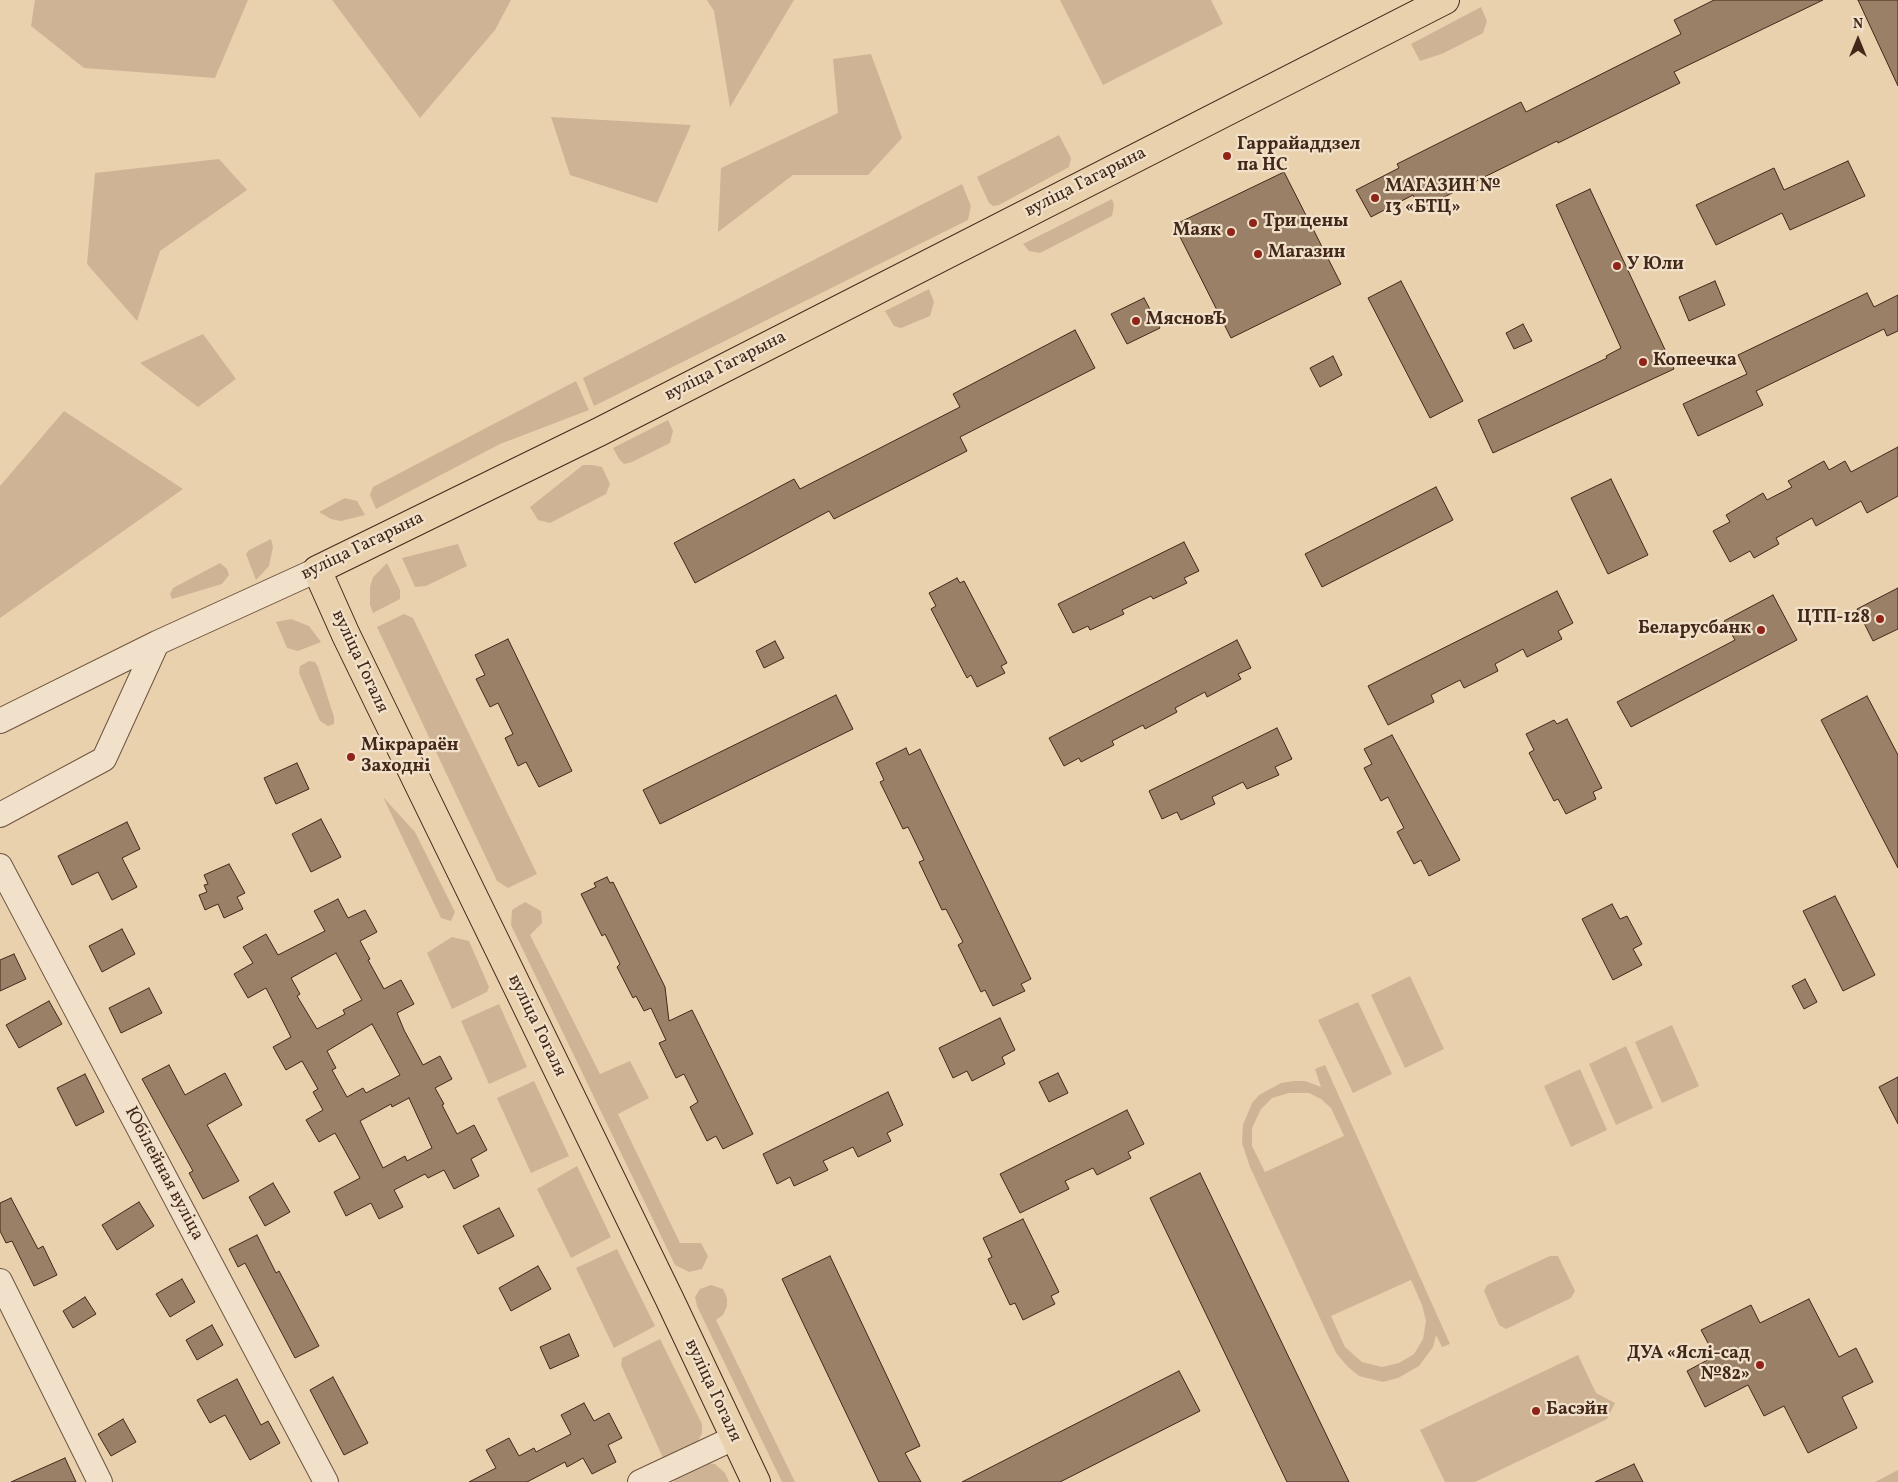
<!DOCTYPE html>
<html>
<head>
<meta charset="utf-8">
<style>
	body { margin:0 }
	#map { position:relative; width:1898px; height:1482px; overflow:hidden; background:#ead1ad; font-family:Vollkorn,serif }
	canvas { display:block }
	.north { position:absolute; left:1833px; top:15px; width:50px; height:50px; -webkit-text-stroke:4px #f1e1ca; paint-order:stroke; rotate:0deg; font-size:14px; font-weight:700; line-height:20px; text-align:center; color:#43281a }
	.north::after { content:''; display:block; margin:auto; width:18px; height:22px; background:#43281a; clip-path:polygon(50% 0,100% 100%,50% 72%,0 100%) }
</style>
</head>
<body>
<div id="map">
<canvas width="1898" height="1482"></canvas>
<div class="north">N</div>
</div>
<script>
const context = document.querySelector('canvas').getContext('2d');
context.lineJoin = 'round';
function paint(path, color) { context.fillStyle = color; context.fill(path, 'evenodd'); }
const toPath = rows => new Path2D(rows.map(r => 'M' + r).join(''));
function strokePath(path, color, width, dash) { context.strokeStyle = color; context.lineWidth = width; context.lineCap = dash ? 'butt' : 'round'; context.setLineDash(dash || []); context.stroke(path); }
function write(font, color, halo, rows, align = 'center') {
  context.font = font + ' Vollkorn,serif'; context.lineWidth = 4.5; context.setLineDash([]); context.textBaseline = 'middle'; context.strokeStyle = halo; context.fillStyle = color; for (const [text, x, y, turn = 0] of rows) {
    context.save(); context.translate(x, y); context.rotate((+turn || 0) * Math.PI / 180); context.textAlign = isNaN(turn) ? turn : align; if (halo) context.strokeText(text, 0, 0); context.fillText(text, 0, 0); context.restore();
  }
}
paint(toPath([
	[35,0,248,0,215,78,84,68,31,26],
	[332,0,511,0,495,30,420,118],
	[707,0,794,0,730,107,714,11],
	[1060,0,1211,0,1223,24,1103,85],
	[1481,7,1487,21,1483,33,1444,53,1420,61,1411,44],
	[871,54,902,138,868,175,793,175,718,232,721,168,838,113,833,59],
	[551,117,691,125,657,203,570,175],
	[1059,135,1071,158,1069,167,999,205,993,206,989,203,977,177],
	[219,159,247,190,160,251,137,321,87,264,95,173],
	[962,184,971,206,968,220,594,406,583,378],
	[1112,199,1114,205,1112,216,1040,253,1029,251,1023,244],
	[929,289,934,302,930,316,901,328,894,326,885,311],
	[203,334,236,379,198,407,140,363],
	[576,381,589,410,500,444,376,509,370,495,373,487],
	[64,411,183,489,0,618,0,486],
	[668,420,673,431,670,443,632,462,624,464,619,459,613,448],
	[583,465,592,465,602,467,610,484,606,494,550,523,538,520,530,507],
	[345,498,357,501,365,515,341,521,331,519,319,512],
	[271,539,273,547,269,566,256,580,246,554,249,550],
	[458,544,467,566,426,586,415,587,402,558],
	[220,563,227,569,229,575,222,584,172,599,170,594,173,588],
	[387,563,400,590,400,599,373,613,370,605,370,587,373,577],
	[404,614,413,618,537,874,508,888,497,881,377,627],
	[291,619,309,626,321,642,298,651,287,648,276,622],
	[309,661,315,662,318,667,334,717,334,724,328,726,320,721,299,673,300,666],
	[383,797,415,832,455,912,451,921,441,918],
	[525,902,541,911,542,923,530,935,600,1074,630,1061,649,1098,618,1114,680,1243,701,1243,708,1256,702,1269,689,1272,675,1265,511,925,512,910],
	[452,937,469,941,489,987,487,992,452,1009,427,953],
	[1410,976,1444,1049,1405,1068,1371,995],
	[1358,1002,1392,1074,1353,1093,1318,1020],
	[499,1004,527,1067,489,1084,461,1021],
	[1672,1025,1699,1086,1662,1103,1635,1042],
	[1626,1046,1653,1108,1616,1125,1589,1064],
	[1325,1065,1450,1344,1442,1347,1436,1335,1433,1347,1419,1366,1398,1378,1383,1382,1359,1376,1348,1367,1336,1353,1250,1167,1242,1143,1243,1125,1252,1103,1259,1095,1281,1083,1294,1081,1305,1081,1321,1087,1315,1069],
	[1289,1093,1309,1093,1321,1099,1331,1108,1344,1136,1265,1172,1252,1146,1252,1128,1261,1109,1272,1098],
	[1411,1280,1422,1305,1426,1321,1423,1339,1414,1354,1399,1363,1382,1367,1362,1362,1345,1347,1331,1316],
	[1580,1069,1607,1130,1571,1147,1544,1086],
	[534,1081,569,1156,531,1173,497,1098],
	[577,1166,611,1237,571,1258,537,1189],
	[617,1249,655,1326,614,1348,576,1268],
	[1550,1256,1558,1256,1575,1291,1571,1298,1506,1329,1499,1325,1484,1291,1487,1285],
	[711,1285,723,1289,727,1298,727,1306,723,1315,716,1320,795,1482,782,1482,697,1306,695,1297,700,1289],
	[660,1339,702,1424,702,1433,696,1446,664,1460,621,1365,622,1358],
	[1578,1355,1596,1393,1615,1403,1607,1419,1475,1482,1445,1482,1420,1430],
	[705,1463,715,1464,725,1473,729,1482,674,1482,671,1476],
	[1898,1470,1898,1482,1875,1482]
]), '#ceb494');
const building = toPath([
	[1714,0,1823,0,1674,72,1680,83,1558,143,1557,141,1420,209,1413,195,1371,217,1356,190,1399,168,1397,164,1521,102,1526,112,1681,34,1674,20,1714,0],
	[1858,0,1898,0,1898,86,1858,0],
	[1848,161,1865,196,1790,230,1782,213,1716,245,1696,205,1774,168,1784,190,1848,161],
	[1284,172,1341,284,1231,338,1174,225,1284,172],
	[1590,189,1674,369,1493,453,1478,420,1607,358,1606,356,1621,348,1556,205,1590,189],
	[1401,281,1463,401,1430,418,1368,298,1401,281],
	[1715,281,1725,305,1689,321,1679,297,1715,281],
	[1867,293,1874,307,1898,295,1898,331,1887,336,1884,329,1756,391,1763,405,1698,436,1683,404,1747,374,1738,355,1867,293],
	[1144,298,1160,328,1127,344,1111,314,1144,298],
	[1523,324,1532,341,1514,349,1506,333,1523,324],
	[1075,330,1095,368,960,437,967,451,834,519,829,511,695,583,674,543,794,479,800,489,960,407,953,394,1075,330],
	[1333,356,1342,375,1320,387,1310,368,1333,356],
	[1898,447,1898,496,1867,513,1861,501,1816,526,1812,518,1776,538,1779,544,1754,558,1750,551,1730,562,1713,531,1730,522,1726,515,1763,493,1767,500,1792,487,1788,481,1824,461,1829,470,1845,461,1851,472,1898,447],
	[1611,479,1648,555,1608,574,1571,498,1611,479],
	[1436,487,1453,520,1322,587,1305,554,1436,487],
	[1184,542,1199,571,1184,578,1187,583,1153,599,1151,596,1122,610,1124,614,1090,630,1088,626,1073,633,1058,604,1184,542],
	[957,578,960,583,964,581,1007,663,1001,666,1005,673,977,687,971,675,967,678,931,609,936,606,929,593,957,578],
	[1898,588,1898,629,1873,641,1857,609,1898,588],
	[1557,591,1573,623,1558,631,1562,639,1527,657,1523,649,1495,664,1498,671,1464,688,1460,680,1431,695,1434,702,1388,725,1368,686,1557,591],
	[1773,595,1797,640,1631,727,1617,702,1735,640,1724,621,1773,595],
	[508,639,572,771,539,787,526,762,518,766,505,738,513,734,498,703,490,707,476,679,485,675,475,655,508,639],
	[1237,640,1251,668,1238,674,1241,679,1207,697,1205,692,1175,708,1177,712,1145,729,1143,725,1112,741,1114,745,1081,762,1079,758,1064,766,1049,738,1237,640],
	[775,641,784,658,764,668,756,651,775,641],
	[836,695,853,729,660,824,643,790,836,695],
	[1867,696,1898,755,1898,868,1821,720,1867,696],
	[1567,719,1602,788,1593,792,1596,799,1566,814,1558,799,1554,801,1529,753,1534,750,1526,734,1554,720,1557,724,1567,719],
	[1277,728,1292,759,1275,767,1279,775,1247,789,1243,782,1212,797,1215,804,1181,820,1177,812,1162,819,1149,791,1277,728],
	[1392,735,1460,860,1429,876,1421,860,1414,864,1397,832,1404,828,1396,813,1388,797,1381,801,1364,768,1372,764,1364,749,1392,735],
	[906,748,909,755,920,749,1031,979,1021,984,1025,991,993,1006,985,990,981,992,958,945,963,942,946,909,942,910,919,862,924,860,908,827,903,829,880,782,884,780,876,763,906,748],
	[297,763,309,789,276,804,264,778,297,763],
	[321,819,341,857,311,872,292,834,321,819],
	[127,822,140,849,122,858,137,887,112,900,98,872,72,885,58,856,127,822],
	[229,864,245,893,237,897,243,909,224,918,218,904,205,910,199,895,207,892,204,885,208,884,204,875,229,864],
	[607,877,610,883,613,882,665,987,669,1021,692,1010,753,1134,723,1149,716,1136,707,1141,690,1107,698,1102,684,1074,676,1078,659,1043,666,1040,651,1008,644,1011,636,996,633,998,617,967,620,964,605,934,602,936,581,894,596,887,594,883,607,877],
	[1835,896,1875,975,1843,991,1803,911,1835,896],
	[338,899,348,918,365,910,377,932,360,941,370,959,368,960,384,989,401,980,414,1004,397,1013,404,1030,423,1065,440,1056,452,1079,435,1088,444,1104,442,1105,457,1134,474,1125,487,1150,471,1159,479,1176,454,1189,444,1170,428,1178,425,1174,394,1190,403,1207,379,1219,371,1203,346,1216,334,1192,360,1178,335,1133,319,1142,306,1120,323,1110,313,1092,318,1089,302,1061,286,1070,273,1047,291,1037,266,988,248,998,234,974,253,963,243,947,266,934,278,955,325,931,314,911,338,899],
	[336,953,362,1000,343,1010,345,1014,317,1029,297,996,300,994,291,978,336,953],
	[372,1024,400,1075,366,1093,363,1088,347,1097,332,1070,336,1068,327,1051,372,1024],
	[409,1098,432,1148,407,1161,405,1156,383,1168,360,1121,391,1104,392,1107,409,1098],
	[1612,904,1620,919,1627,916,1642,944,1633,949,1642,965,1613,980,1582,919,1612,904],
	[122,929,135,954,102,972,89,946,122,929],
	[14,954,26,979,0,991,0,960,14,954],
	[1805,979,1817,1002,1804,1009,1792,986,1805,979],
	[149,988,162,1013,121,1033,109,1008,149,988],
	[49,1001,62,1024,19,1048,6,1025,49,1001],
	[1000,1018,1015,1050,1002,1057,1005,1064,972,1081,967,1071,953,1078,939,1048,1000,1018],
	[169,1065,185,1095,225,1073,242,1105,207,1125,239,1181,203,1199,189,1173,193,1171,142,1079,169,1065],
	[1058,1073,1068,1093,1049,1102,1039,1082,1058,1073],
	[85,1074,104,1112,76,1126,57,1088,85,1074],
	[1898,1077,1898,1124,1879,1087,1898,1077],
	[888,1092,903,1125,887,1133,891,1141,858,1157,853,1147,823,1161,828,1170,794,1186,790,1177,777,1184,763,1154,888,1092],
	[1127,1110,1144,1144,1128,1152,1131,1158,1097,1175,1093,1168,1065,1181,1069,1189,1020,1213,1000,1174,1127,1110],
	[1200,1173,1349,1482,1287,1482,1150,1198,1200,1173],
	[273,1183,290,1212,265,1226,249,1197,273,1183],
	[11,1198,38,1249,43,1246,57,1275,34,1286,12,1241,6,1243,0,1231,0,1203,11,1198],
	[139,1202,154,1226,117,1250,102,1225,139,1202],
	[499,1208,514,1236,478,1254,463,1226,499,1208],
	[1023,1219,1059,1292,1051,1296,1055,1304,1023,1320,1015,1303,1010,1305,988,1259,992,1257,983,1238,1023,1219],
	[257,1235,276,1273,279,1271,319,1346,295,1358,245,1263,238,1267,229,1249,257,1235],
	[830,1256,920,1446,905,1453,921,1482,879,1482,782,1279,830,1256],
	[538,1266,551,1289,511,1311,499,1288,538,1266],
	[182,1279,195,1302,170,1317,156,1294,182,1279],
	[85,1297,96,1314,73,1328,63,1311,85,1297],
	[1809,1299,1839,1357,1856,1348,1873,1382,1842,1397,1857,1428,1808,1453,1784,1406,1764,1416,1748,1385,1705,1407,1687,1371,1715,1356,1701,1330,1751,1305,1760,1323,1809,1299],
	[212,1325,223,1345,197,1360,186,1340,212,1325],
	[569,1334,579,1356,550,1369,540,1347,569,1334],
	[1179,1371,1200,1411,1060,1482,962,1482,1179,1371],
	[333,1377,368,1443,344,1455,310,1390,333,1377],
	[237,1379,261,1425,268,1421,280,1443,250,1460,225,1415,210,1423,197,1400,237,1379],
	[584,1403,594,1421,609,1413,622,1438,608,1445,616,1462,592,1474,583,1458,567,1467,565,1462,527,1482,469,1482,496,1468,486,1450,509,1438,519,1456,534,1448,536,1452,571,1434,561,1415,584,1403],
	[123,1419,136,1442,111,1456,98,1434,123,1419],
	[65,1458,76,1482,11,1482,65,1458],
	[1634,1464,1643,1482,1595,1482,1634,1464]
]);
paint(building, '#9a8066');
strokePath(building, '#43281a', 1);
const minor = toPath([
	[0,721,157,643,317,570],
	[0,815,104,759,157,643],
	[0,866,326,1482],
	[0,1281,100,1482],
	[640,1482,734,1438]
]);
const major = toPath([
	[756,1482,669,1298,346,635,317,570,599,432,1445,0]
]);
strokePath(minor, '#6d523f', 26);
strokePath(major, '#43281a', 30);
strokePath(minor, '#f1e1ca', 24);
strokePath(major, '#ead1ad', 28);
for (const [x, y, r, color] of [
	[1227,156,5,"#8f2418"],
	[1375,198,5,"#8f2418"],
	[1253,223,5,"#8f2418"],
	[1231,232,5,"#8f2418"],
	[1258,254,5,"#8f2418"],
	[1617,266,5,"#8f2418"],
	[1136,321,5,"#8f2418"],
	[1643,362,5,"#8f2418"],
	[1880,619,5,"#8f2418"],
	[1761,630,5,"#8f2418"],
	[351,757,5,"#8f2418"],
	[1760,1365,5,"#8f2418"],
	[1536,1411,5,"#8f2418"]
]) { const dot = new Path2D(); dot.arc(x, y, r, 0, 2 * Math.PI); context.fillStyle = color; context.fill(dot); strokePath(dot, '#f1e1ca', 2); }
write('bold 18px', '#43281a', '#f1e1ca', [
	["Гаррайаддзел",1237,146],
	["па НС",1237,167],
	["МАГАЗИН №",1385,188],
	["13 «БТЦ»",1385,209],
	["Три цены",1263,223],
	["Маяк",1221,232,"right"],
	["Магазин",1268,254],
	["У Юли",1627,266],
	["МясновЪ",1146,321],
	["Копеечка",1653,362],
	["ЦТП-128",1870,619,"right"],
	["Беларусбанк",1751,630,"right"],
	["Мікрараён",361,747],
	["Заходні",361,768],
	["ДУА «Яслі-сад",1750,1355,"right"],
	["№82»",1750,1376,"right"],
	["Басэйн",1546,1411]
], 'left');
write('18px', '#43281a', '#f1e1ca', [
	["вуліца Гагарына",1086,183,-27],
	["вуліца Гагарына",726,367,-27],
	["вуліца Гагарына",363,547,-26],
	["вуліца Гогаля",359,662,65],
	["вуліца Гогаля",536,1026,64],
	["Юбілейная вуліца",163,1174,62],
	["вуліца Гогаля",712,1391,65]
]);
</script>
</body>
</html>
